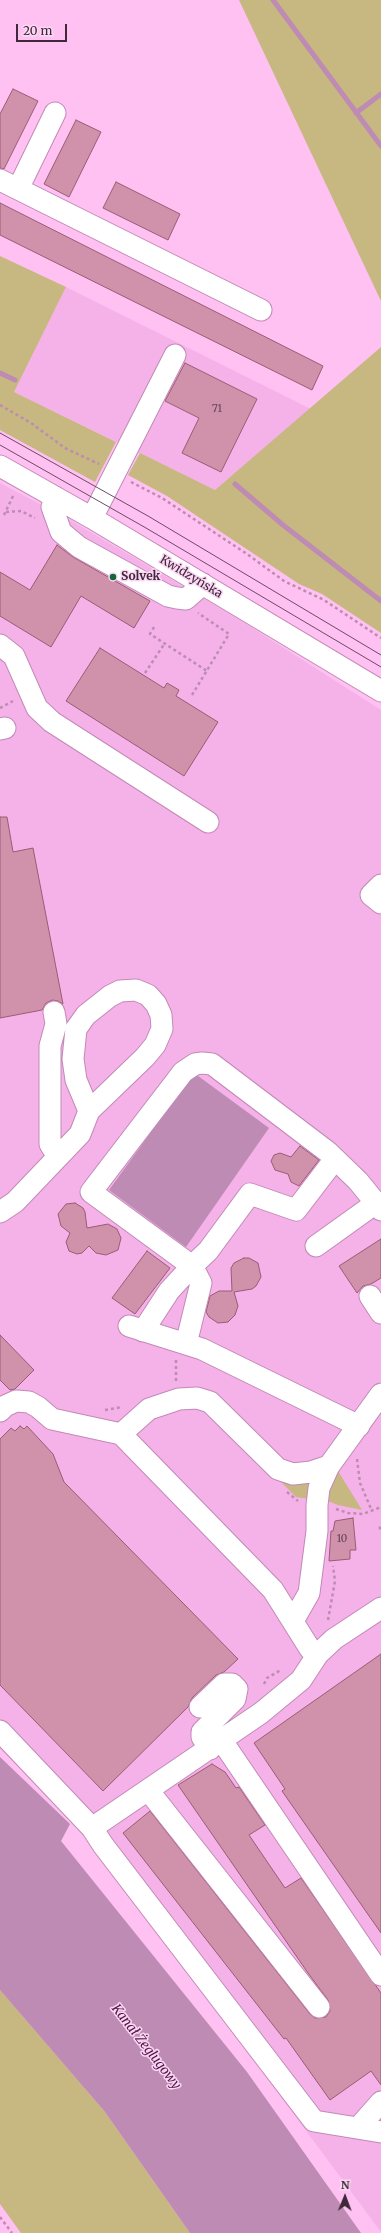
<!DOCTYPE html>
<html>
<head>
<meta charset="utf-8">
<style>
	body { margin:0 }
	#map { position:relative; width:381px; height:2233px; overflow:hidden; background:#fec1f1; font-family:Merriweather,serif }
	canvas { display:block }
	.north { position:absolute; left:325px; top:2177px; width:40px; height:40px; -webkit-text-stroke:3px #fcd7f4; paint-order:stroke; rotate:1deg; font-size:11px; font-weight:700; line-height:16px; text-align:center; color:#40283b }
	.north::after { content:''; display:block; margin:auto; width:14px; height:18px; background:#40283b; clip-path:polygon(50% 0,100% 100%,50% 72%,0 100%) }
	.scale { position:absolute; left:16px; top:24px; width:51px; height:18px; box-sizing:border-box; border:2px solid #40283b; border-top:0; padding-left:5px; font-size:12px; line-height:14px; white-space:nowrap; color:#40283b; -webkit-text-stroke:3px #fcd7f4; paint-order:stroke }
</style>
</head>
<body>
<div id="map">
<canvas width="381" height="2233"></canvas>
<div class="north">N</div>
<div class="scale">20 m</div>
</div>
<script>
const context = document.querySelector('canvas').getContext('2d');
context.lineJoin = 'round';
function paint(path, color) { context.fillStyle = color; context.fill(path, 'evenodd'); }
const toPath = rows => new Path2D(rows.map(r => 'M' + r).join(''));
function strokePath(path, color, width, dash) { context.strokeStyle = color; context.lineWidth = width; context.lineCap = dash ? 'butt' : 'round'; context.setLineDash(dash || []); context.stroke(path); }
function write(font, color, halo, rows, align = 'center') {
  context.font = font + ' Merriweather,serif'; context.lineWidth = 3; context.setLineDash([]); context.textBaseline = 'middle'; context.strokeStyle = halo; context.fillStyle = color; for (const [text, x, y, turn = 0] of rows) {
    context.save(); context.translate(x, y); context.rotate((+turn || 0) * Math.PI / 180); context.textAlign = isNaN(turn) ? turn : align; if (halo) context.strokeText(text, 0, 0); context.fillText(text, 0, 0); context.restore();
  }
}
paint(toPath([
	[66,287,311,409,215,490,14,392],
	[0,483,63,516,237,618,381,710,381,2232,84,1831,0,1749]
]), '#f5b2e8');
paint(toPath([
	[239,0,381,0,381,301,372,282],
	[0,256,66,287,14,392,116,442,95,482,0,430],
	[381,347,381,633,322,594,299,584,167,496,128,475,140,453,215,490],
	[338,1471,362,1510,338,1505,325,1500],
	[274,1475,314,1477,310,1499,296,1497],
	[0,1990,105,2112,190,2233,21,2233,0,2204]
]), '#c7b781');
paint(toPath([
	[194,1073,269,1128,186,1247,109,1190],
	[0,1757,70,1824,61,1841,247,2072,361,2233,190,2233,105,2112,0,1990]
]), '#bd8bb3');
strokePath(toPath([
	[273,0,381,146],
	[356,113,381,94],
	[0,373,15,380],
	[235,484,283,525,381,601]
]), '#bd8bb3', 5);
const building = toPath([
	[13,89,38,101,4,169,0,168,0,114,13,89],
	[76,120,101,132,69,197,44,184,76,120],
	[116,182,180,214,168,240,103,208,116,182],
	[0,203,323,366,312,390,0,235,0,203],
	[185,363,257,399,221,472,182,453,199,418,165,401,185,363],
	[57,545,73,557,150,601,134,628,81,596,51,647,0,616,0,572,30,590,57,545],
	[100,648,164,688,167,683,179,690,176,696,218,722,184,776,66,701,100,648],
	[0,817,7,817,13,852,33,848,63,1004,58,1001,52,1000,46,1003,42,1010,0,1018,0,817],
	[300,1146,319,1160,299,1186,291,1182,288,1174,275,1170,271,1161,274,1155,280,1153,291,1157,300,1146],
	[75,1203,83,1208,85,1212,87,1228,108,1224,117,1229,121,1238,118,1250,106,1255,96,1253,89,1246,82,1253,77,1254,69,1251,66,1242,70,1233,61,1226,58,1214,66,1204,75,1203],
	[381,1239,381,1278,371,1284,363,1286,357,1293,339,1266,381,1239],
	[147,1251,170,1268,135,1314,112,1298,147,1251],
	[244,1258,249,1258,258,1263,261,1277,256,1286,252,1289,234,1292,238,1306,235,1315,228,1322,218,1323,209,1317,206,1312,210,1296,219,1291,232,1291,231,1268,234,1263,244,1258],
	[0,1335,34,1370,15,1389,10,1390,0,1380,0,1335],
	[20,1426,24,1429,27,1426,53,1454,64,1482,238,1659,224,1672,216,1675,192,1698,188,1707,103,1791,0,1685,0,1439,11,1428,15,1431,20,1426],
	[353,1518,356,1550,350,1550,350,1559,329,1561,331,1531,333,1531,335,1521,353,1518],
	[381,1654,381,1933,282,1791,285,1789,254,1743,381,1654],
	[212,1764,225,1772,236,1788,239,1787,265,1825,249,1835,285,1888,301,1878,381,1993,381,2085,371,2071,330,2100,286,2038,284,2039,123,1833,150,1811,310,2014,315,2018,326,2017,330,2011,328,2000,308,1973,178,1785,212,1764]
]);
paint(building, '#d092ab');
strokePath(building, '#9c5a76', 1);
const minor = toPath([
	[0,180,261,310],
	[18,189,55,113],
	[0,466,92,518,381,691],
	[55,497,52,507,61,532,79,547,168,596,177,598,186,599,203,584],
	[92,518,175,355],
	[0,645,14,656,37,708,52,722,208,822],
	[0,729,5,728],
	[381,885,371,895,381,903],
	[54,1012,56,1024,50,1046,50,1144,58,1157],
	[335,1159,296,1210,250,1194,208,1251,192,1266,91,1192,183,1072,195,1064,202,1063,212,1064,328,1152,358,1181,376,1203],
	[0,1212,15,1202,80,1134,89,1111,145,1057,155,1045,162,1029,161,1015,156,1004,148,995,136,990,120,991,110,996,86,1015,76,1029,73,1059,76,1080,89,1111],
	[316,1246,376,1203,381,1210],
	[370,1296,381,1313],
	[129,1326,202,1349,359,1426],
	[143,1331,169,1291,192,1266,201,1283,186,1344],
	[0,1411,5,1406,16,1401,29,1402,38,1407,52,1419,121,1434,273,1590,310,1649,318,1654],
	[121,1434,149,1409,179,1399,197,1398,210,1402,278,1469,293,1474,311,1472,329,1466],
	[381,1608,334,1639,318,1654,301,1680,261,1713,92,1828,103,1845,314,2121,381,2132],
	[293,1621,309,1593,317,1531,317,1505,319,1488,329,1466,381,1394],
	[200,1707,224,1684,232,1684,237,1689,235,1699,202,1732,202,1737,210,1749],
	[0,1731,92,1828],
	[222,1741,381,1975],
	[148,1790,319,2007],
	[358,2128,381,2102]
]);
strokePath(minor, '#c289b7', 23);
strokePath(toPath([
	[0,405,31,423,65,448,99,464],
	[131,482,162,498,247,554,284,581,324,600,381,638],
	[6,512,21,511,35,518],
	[4,515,14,494],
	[154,627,150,634,207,671],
	[145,673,165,643],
	[192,695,229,634,198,613],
	[0,708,13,701],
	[176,1381,176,1360],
	[105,1410,122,1407],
	[357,1459,360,1483,372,1511],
	[287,1492,298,1501],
	[336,1509,348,1513,363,1514,381,1507],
	[379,1527,381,1529],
	[328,1620,335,1581,333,1566],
	[264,1684,267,1678,281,1670],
	[0,2217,12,2233]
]), '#bc8cb1', 2.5, [3, 3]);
strokePath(minor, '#fff', 21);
strokePath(toPath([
	[0,433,148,516,381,655],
	[0,445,146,528,381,667]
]), '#6c4b65', 1);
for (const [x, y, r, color] of [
	[113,577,4,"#126839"]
]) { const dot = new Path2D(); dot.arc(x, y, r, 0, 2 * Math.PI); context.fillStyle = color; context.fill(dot); strokePath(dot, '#fcd7f4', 1.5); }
write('10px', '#644257', null, [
	["71",217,409],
	["10",342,1539]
]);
write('bold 12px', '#40283b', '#fcd7f4', [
	["Solvek",121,577]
], 'left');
write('12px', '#40283b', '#fcd7f4', [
	["Kwidzyńska",191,577,31]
]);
write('italic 13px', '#501348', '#fcd7f4', [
	["Kanał Żeglugowy",146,2047,52]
]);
</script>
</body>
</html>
